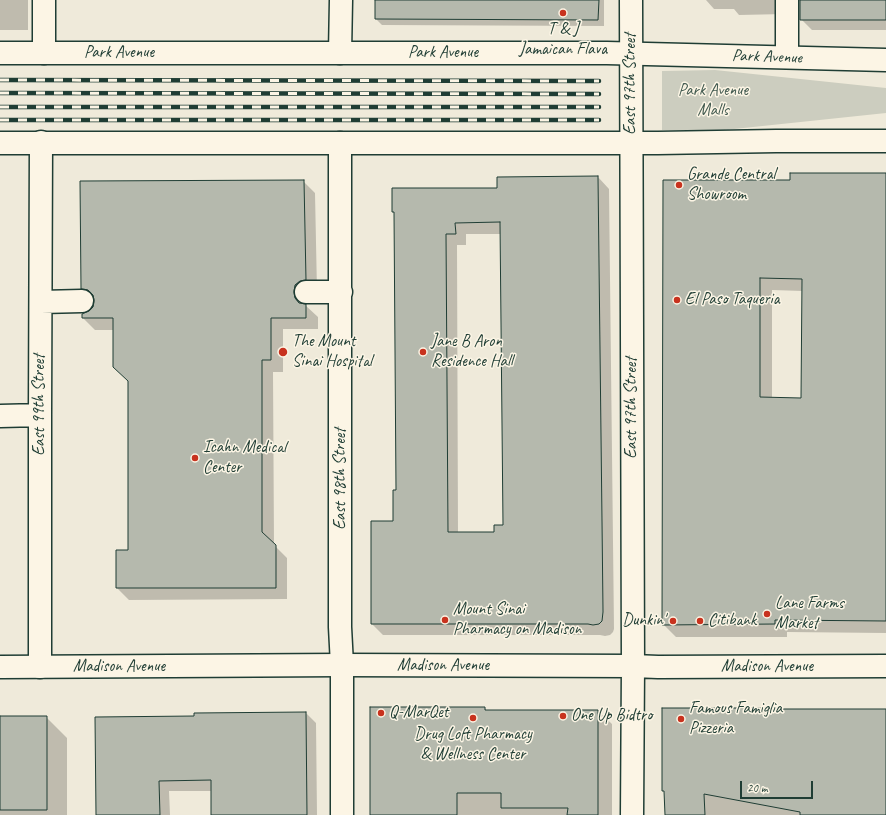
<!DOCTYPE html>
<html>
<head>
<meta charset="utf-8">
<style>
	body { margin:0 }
	#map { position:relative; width:886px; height:815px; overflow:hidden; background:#efeada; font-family:Caveat,sans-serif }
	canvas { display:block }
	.scale { position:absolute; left:740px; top:781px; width:73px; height:18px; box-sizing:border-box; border:2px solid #1f3d34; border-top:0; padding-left:5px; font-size:12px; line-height:14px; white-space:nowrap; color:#1f3d34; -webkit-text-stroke:3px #fcf5e5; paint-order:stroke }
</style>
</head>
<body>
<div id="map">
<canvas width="886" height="815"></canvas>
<div class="scale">20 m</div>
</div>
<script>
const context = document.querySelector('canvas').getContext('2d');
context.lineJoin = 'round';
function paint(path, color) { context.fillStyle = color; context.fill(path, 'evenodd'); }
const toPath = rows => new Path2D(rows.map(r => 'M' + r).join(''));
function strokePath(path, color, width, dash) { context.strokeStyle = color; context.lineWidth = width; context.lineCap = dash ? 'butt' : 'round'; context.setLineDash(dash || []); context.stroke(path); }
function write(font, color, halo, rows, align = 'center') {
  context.font = font + ' Caveat,sans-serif'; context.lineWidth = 3; context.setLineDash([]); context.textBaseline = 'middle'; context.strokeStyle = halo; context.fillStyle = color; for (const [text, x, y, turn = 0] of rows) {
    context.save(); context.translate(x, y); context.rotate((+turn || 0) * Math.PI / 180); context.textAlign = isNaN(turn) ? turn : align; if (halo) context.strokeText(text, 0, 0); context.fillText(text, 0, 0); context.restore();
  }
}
paint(toPath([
	[715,70,886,88,886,113,715,131,662,130,662,71]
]), '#cccdbf');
paint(toPath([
	[0,0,28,0,28,30,0,30],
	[376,0,604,0,604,26,382,25,376,19],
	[706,0,792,0,785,14,739,15,734,9,714,9],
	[800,0,886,0,886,30,812,30,801,19],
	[886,174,886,633,787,632,787,637,676,637,663,624,664,181,791,181],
	[772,290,803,291,802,399,772,398],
	[598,177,609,189,614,629,613,632,610,635,605,636,600,635,383,635,372,624,372,614,394,522,397,491,396,215,393,212,498,189],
	[466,234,501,234,504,526,495,533,458,533,457,245,466,245],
	[303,181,315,193,317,291,307,297,305,305,318,317,318,329,283,329,283,372,273,372,274,545,287,558,287,599,129,600,117,588,129,551,129,381,114,330,95,330,83,318,94,307,94,300,82,288],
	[485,708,487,711,598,711,612,724,612,815,371,815],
	[886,710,886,815,666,815,665,793,663,790],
	[306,713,316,723,317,815,212,815,212,791,169,791,170,815,97,815,195,717],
	[0,717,46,717,67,738,67,815,0,815]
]), '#0003');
const building = toPath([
	[375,0,599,0,598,20,375,19,375,0],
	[800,0,886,0,886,20,800,20,800,0],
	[790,173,886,173,886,621,775,620,775,624,662,625,663,180,790,180,790,173],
	[760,278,802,279,801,398,760,397,760,278],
	[598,176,602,521,603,611,603,612,602,621,599,624,593,625,588,624,371,624,371,521,393,521,393,490,396,490,394,212,392,212,392,188,497,188,497,177,598,176],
	[500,222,503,525,494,525,494,532,448,532,446,234,456,234,455,223,500,222],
	[304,180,306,280,300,281,295,285,294,292,295,298,299,303,306,304,306,318,271,318,271,360,262,360,262,532,276,545,276,588,116,588,116,550,128,550,128,381,113,367,113,318,82,318,82,314,89,311,93,307,94,300,93,295,88,290,81,289,80,181,304,180],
	[370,707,485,707,485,710,598,710,598,815,567,815,568,808,501,808,501,793,457,793,457,815,370,815,370,707],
	[662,708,777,708,778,709,886,709,886,815,800,815,800,812,704,794,705,815,665,815,664,791,662,791,662,708],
	[306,712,307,815,211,815,211,780,159,781,160,815,96,815,95,717,194,716,194,713,306,712],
	[0,716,47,716,47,810,0,810,0,716]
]);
paint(building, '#b5b9ad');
strokePath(building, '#1f3d34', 1);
const minor = toPath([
	[631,0,633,666],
	[787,0,787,57],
	[44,53,44,0],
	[340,53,341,0],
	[340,143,340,627,342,665,342,815],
	[306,292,341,292],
	[41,302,82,301],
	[0,416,40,415],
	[40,667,40,415,41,142]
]);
const major = toPath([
	[0,53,607,53,886,60],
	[0,143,658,143,776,141,886,141],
	[0,667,342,665,633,666,658,667,886,666],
	[632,815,633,666]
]);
strokePath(minor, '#1f3d34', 25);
strokePath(major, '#1f3d34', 25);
strokePath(minor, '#fcf5e5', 22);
strokePath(major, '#fcf5e5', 22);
const rail = toPath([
	[0,80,599,81],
	[0,93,599,94],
	[0,107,599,107],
	[0,120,599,120]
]);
strokePath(rail, '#1f3d34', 4.5);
strokePath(rail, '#fcf5e5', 3, [9]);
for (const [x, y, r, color] of [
	[563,13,4,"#c8321e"],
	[679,185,4,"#c8321e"],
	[677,300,4,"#c8321e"],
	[283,352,5,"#c8321e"],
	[423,352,4,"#c8321e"],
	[195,458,4,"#c8321e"],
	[767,614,4,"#c8321e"],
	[445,620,4,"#c8321e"],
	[673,621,4,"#c8321e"],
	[700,621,4,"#c8321e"],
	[381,713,4,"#c8321e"],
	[563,716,4,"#c8321e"],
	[473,718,4,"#c8321e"],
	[681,719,4,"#c8321e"]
]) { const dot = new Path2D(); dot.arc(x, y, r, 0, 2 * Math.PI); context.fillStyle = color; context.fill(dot); strokePath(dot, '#fcf5e5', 1.5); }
write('17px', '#1f3d34', '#fcf5e5', [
	["T & J",563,30,"center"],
	["Jamaican Flava",563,50,"center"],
	["Grande Central",687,175],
	["Showroom",687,195],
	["El Paso Taqueria",685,300],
	["The Mount",292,342],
	["Sinai Hospital",292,362],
	["Jane B Aron",431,342],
	["Residence Hall",431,362],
	["Icahn Medical",203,448],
	["Center",203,468],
	["Lane Farms",775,604],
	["Market",775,624],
	["Mount Sinai",453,610],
	["Pharmacy on Madison",453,630],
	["Dunkin'",665,621,"right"],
	["Citibank",708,621],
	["Famous Famiglia",689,709],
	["Pizzeria",689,729],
	["Q-MarQet",389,713],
	["One Up Bidtro",571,716],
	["Drug Loft Pharmacy",473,735,"center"],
	["& Wellness Center",473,755,"center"]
], 'left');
write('17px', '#1f3d34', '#fcf5e5', [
	["Park Avenue",119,53],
	["Park Avenue",443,53],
	["Park Avenue",767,57,2],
	["East 97th Street",631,84,-90],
	["East 99th Street",40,405,-90],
	["East 97th Street",632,408,-90],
	["East 98th Street",341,479,-90],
	["Madison Avenue",443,666],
	["Madison Avenue",119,667],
	["Madison Avenue",767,667]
]);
write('17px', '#425a50', '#fcf5e5', [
	["Park Avenue",713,91],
	["Malls",713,111]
]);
</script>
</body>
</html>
